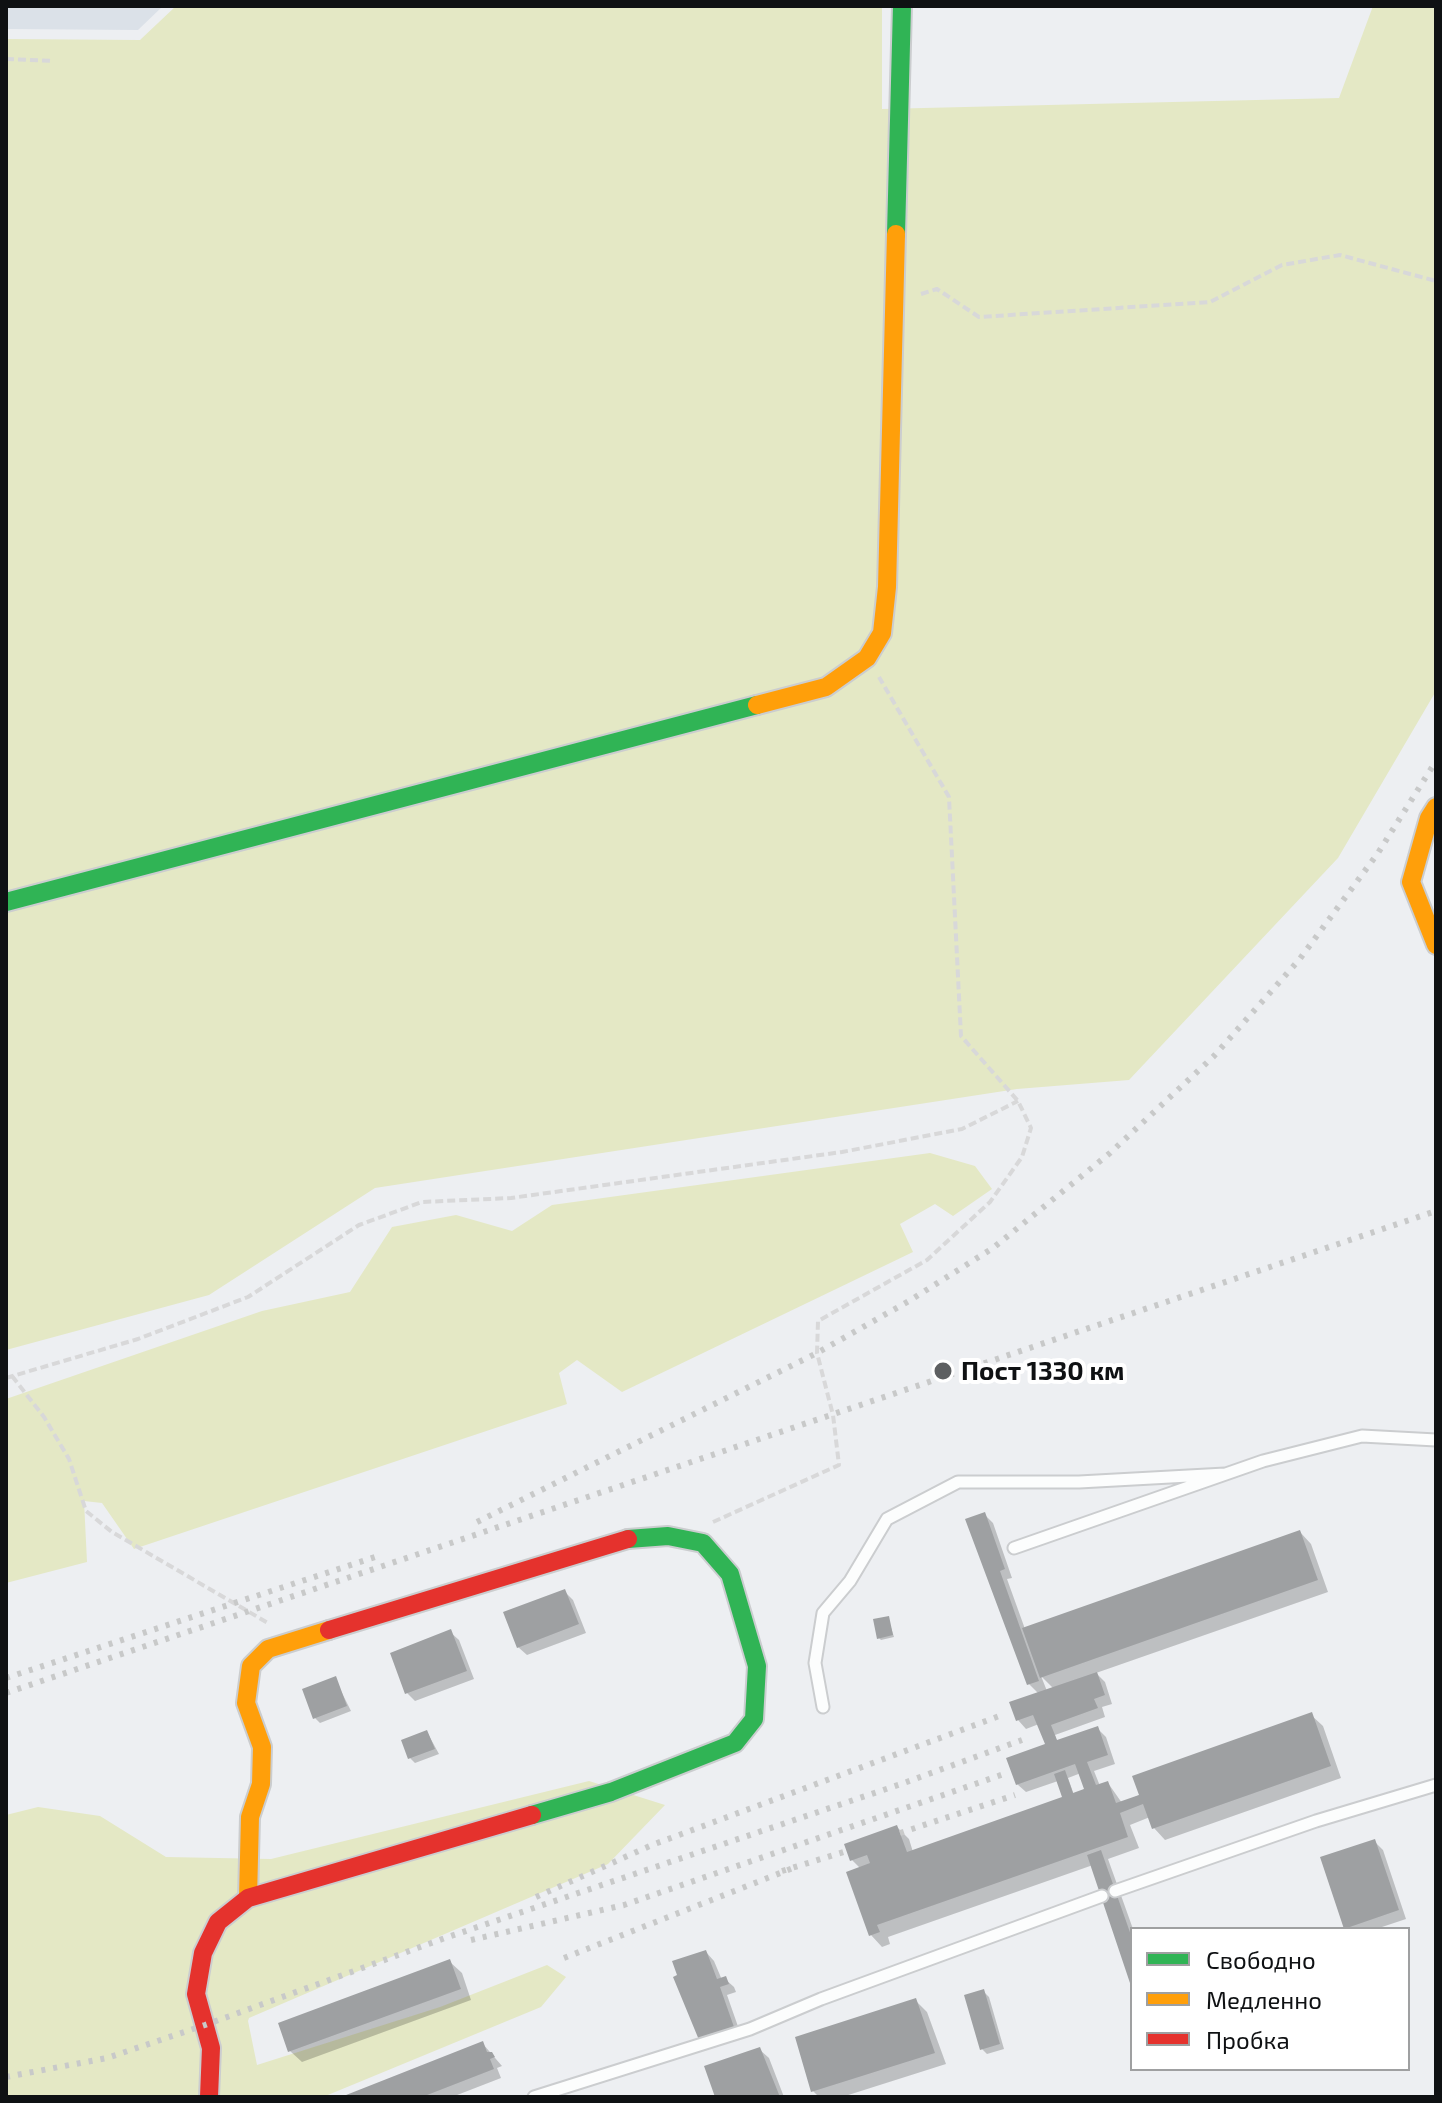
<!DOCTYPE html>
<html>
<head>
<meta charset="utf-8">
<style>
	body { margin:0 }
	#map { position:relative; width:1442px; height:2103px; overflow:hidden; background:#edeff2; font-family:"Exo 2",sans-serif }
	canvas { display:block }
	.frame { position:absolute; inset:0; border:8px solid #0f1113; pointer-events:none }
	.legend { position:absolute; left:1130px; top:1927px; width:280px; height:144px; box-sizing:border-box; background:#fff; border:2px solid #9fa0a1; margin:0; padding:10px 14px; list-style:none; font-size:24px; color:#0f1113 }
	.legend li { display:flex; align-items:center; gap:16px; height:40px }
	.legend b { width:40px; border:2px solid #9fa0a1 }
</style>
</head>
<body>
<div id="map">
<canvas width="1442" height="2103"></canvas>
<div class="frame"></div>
<ul class="legend">
<li><b style="height:10px;background:#30b455"></b>Свободно</li>
<li><b style="height:10px;background:#ff9f0a"></b>Медленно</li>
<li><b style="height:10px;background:#e5322d"></b>Пробка</li>
</ul>
</div>
<script>
const context = document.querySelector('canvas').getContext('2d');
context.lineJoin = 'round';
function paint(path, color) { context.fillStyle = color; context.fill(path, 'evenodd'); }
const toPath = rows => new Path2D(rows.map(r => 'M' + r).join(''));
function strokePath(path, color, width, dash) { context.strokeStyle = color; context.lineWidth = width; context.lineCap = dash ? 'butt' : 'round'; context.setLineDash(dash || []); context.stroke(path); }
function write(font, color, halo, rows, align = 'center') {
  context.font = font + ' "Exo 2",sans-serif'; context.lineWidth = 8; context.setLineDash([]); context.textBaseline = 'middle'; context.strokeStyle = halo; context.fillStyle = color; for (const [text, x, y, turn = 0] of rows) {
    context.save(); context.translate(x, y); context.rotate((+turn || 0) * Math.PI / 180); context.textAlign = isNaN(turn) ? turn : align; if (halo) context.strokeText(text, 0, 0); context.fillText(text, 0, 0); context.restore();
  }
}
paint(toPath([
	[6,6,163,6,138,30,6,29]
]), '#dbe1e8');
paint(toPath([
	[176,6,882,6,882,109,1339,98,1373,6,1436,6,1436,691,1338,858,1129,1080,1017,1089,375,1188,209,1295,6,1350,6,39,140,40],
	[930,1153,975,1166,992,1189,953,1216,935,1204,900,1224,913,1252,622,1392,577,1360,559,1373,567,1404,134,1549,102,1503,84,1501,87,1562,6,1583,6,1399,262,1311,350,1292,392,1227,456,1215,512,1231,552,1205],
	[589,1781,665,1805,608,1864,249,2018,248,2021,257,2065,440,2007,547,1965,566,1977,541,2007,323,2097,6,2097,6,1815,38,1807,100,1816,166,1857,271,1859]
]), '#e4e8c5');
paint(toPath([
	[984,1514,993,1523,1012,1578,1007,1579,1025,1629,1300,1532,1311,1544,1328,1592,1096,1673,1105,1682,1112,1704,1102,1707,1105,1717,1055,1735,1057,1742,1097,1728,1106,1737,1115,1764,1094,1771,1100,1786,1108,1783,1122,1803,1311,1715,1323,1726,1341,1778,1165,1840,1154,1828,1150,1817,1130,1825,1139,1848,1108,1859,1133,1929,1132,1984,1093,1865,888,1937,890,1944,882,1947,871,1935,861,1869,852,1860,897,1827,909,1839,913,1852,1065,1798,1058,1781,1026,1792,1017,1784,1049,1745,1039,1724,1026,1729,1018,1720,1039,1694,1029,1684,968,1521],
	[1041,1676,1054,1689,1047,1691],
	[1081,1773,1086,1788,1074,1795,1068,1778],
	[565,1592,573,1600,586,1633,527,1655,518,1647],
	[888,1618,894,1637,881,1640,879,1638],
	[450,1632,459,1640,474,1679,415,1701,407,1693],
	[335,1679,351,1711,320,1723,315,1718],
	[427,1732,439,1754,415,1763,410,1758],
	[1374,1841,1383,1850,1406,1919,1376,1929,1347,1929],
	[706,1952,714,1961,722,1980,725,1979,734,1987,736,1992,727,1995,741,2035,709,2047],
	[450,1962,462,1973,471,2000,302,2062,290,2051],
	[983,1991,989,1997,1004,2049,987,2054,982,2049],
	[915,2000,927,2012,946,2064,842,2097,819,2097,813,2091],
	[483,2044,502,2066,497,2068,501,2078,452,2097,346,2097],
	[760,2050,769,2058,784,2097,717,2097]
]), '#0003');
paint(toPath([
	[985,1512,1005,1569,1000,1571,1039,1681,1027,1685,965,1519],
	[1300,1530,1318,1580,1040,1678,1022,1628],
	[565,1589,579,1624,517,1648,503,1612],
	[889,1616,893,1635,877,1639,873,1619],
	[451,1629,467,1671,405,1694,390,1653],
	[1097,1672,1105,1695,1094,1699,1098,1708,1051,1725,1057,1740,1098,1726,1108,1755,1087,1762,1096,1785,1108,1781,1116,1803,1139,1795,1132,1776,1312,1712,1331,1766,1152,1829,1143,1804,1120,1813,1128,1837,877,1925,880,1932,869,1936,846,1872,870,1863,867,1855,850,1861,844,1844,897,1825,907,1852,1062,1797,1054,1774,1065,1770,1073,1793,1084,1789,1075,1764,1016,1785,1006,1758,1045,1744,1033,1715,1016,1721,1009,1702],
	[336,1676,347,1706,313,1719,302,1689],
	[427,1730,435,1749,408,1759,401,1740],
	[1375,1839,1399,1910,1344,1929,1320,1857],
	[1101,1850,1132,1938,1132,1989,1087,1855],
	[706,1950,717,1979,726,1976,729,1984,720,1987,734,2027,699,2040,673,1977,677,1975,672,1961],
	[450,1959,461,1989,288,2052,278,2023],
	[984,1989,1000,2044,980,2050,964,1995],
	[916,1998,935,2053,811,2092,795,2037],
	[483,2041,487,2052,492,2052,495,2057,490,2059,494,2069,422,2097,341,2097],
	[760,2047,780,2097,715,2097,704,2066]
]), '#9ea0a2');
const lane = toPath([
	[1014,1548,1263,1461,1362,1436,1436,1440],
	[823,1707,815,1663,823,1613,850,1581,887,1519,958,1482,1079,1482,1225,1474],
	[1115,1891,1316,1821,1436,1785],
	[534,2097,750,2029,821,1999,1102,1896]
]);
const fast = toPath([
	[896,234,902,6],
	[6,902,757,705],
	[532,1815,611,1792,735,1743,754,1719,757,1666,730,1574,703,1543,668,1536,628,1539]
]);
const slow = toPath([
	[757,705,826,687,867,658,882,633,887,587,896,234],
	[1436,807,1429,818,1411,882,1436,945],
	[248,1898,250,1817,261,1784,262,1747,246,1703,251,1666,268,1649,329,1630]
]);
const jam = toPath([
	[329,1630,628,1539],
	[209,2097,211,2048,196,1994,203,1953,218,1922,248,1898,532,1815]
]);
strokePath(lane, '#cbcdcf', 15);
strokePath(fast, '#cbcdcf', 22);
strokePath(slow, '#cbcdcf', 22);
strokePath(jam, '#cbcdcf', 22);
strokePath(toPath([
	[6,59,53,61],
	[921,294,937,289,979,317,1210,302,1282,265,1340,255,1436,281],
	[12,1376,44,1417,69,1459,86,1511,112,1532,268,1623],
	[6,1378,138,1339,248,1297,359,1225,422,1202,511,1198,842,1152,962,1129,1018,1101],
	[713,1522,839,1465,833,1415,817,1353,818,1321,927,1260,990,1202,1022,1157,1031,1128,1018,1101,961,1036,949,797,879,677]
]), '#d8d8d9', 4, [8, 4]);
strokePath(lane, '#fcfdfd', 11);
strokePath(fast, '#30b455', 18);
strokePath(slow, '#ff9f0a', 18);
strokePath(jam, '#e5322d', 18);
strokePath(toPath([
	[477,1522,817,1353,909,1301,993,1248,1110,1153,1213,1057,1299,960,1378,853,1436,761],
	[6,1678,378,1556],
	[6,1693,1436,1211],
	[900,1833,1015,1795],
	[782,1871,847,1851],
	[536,1897,652,1845,1002,1715],
	[471,1940,624,1905,1004,1774],
	[564,1958,793,1868],
	[6,2077,107,2058,205,2025,445,1938,901,1784,1022,1740]
]), '#c8c9c9', 6, [4, 8]);
for (const [x, y, r, color] of [
	[943,1371,10,"#5d5f61"]
]) { const dot = new Path2D(); dot.arc(x, y, r, 0, 2 * Math.PI); context.fillStyle = color; context.fill(dot); strokePath(dot, '#fff', 3); }
write('bold 26px', '#0f1113', '#fff', [
	["Пост 1330 км",961,1371]
], 'left');
</script>
</body>
</html>
